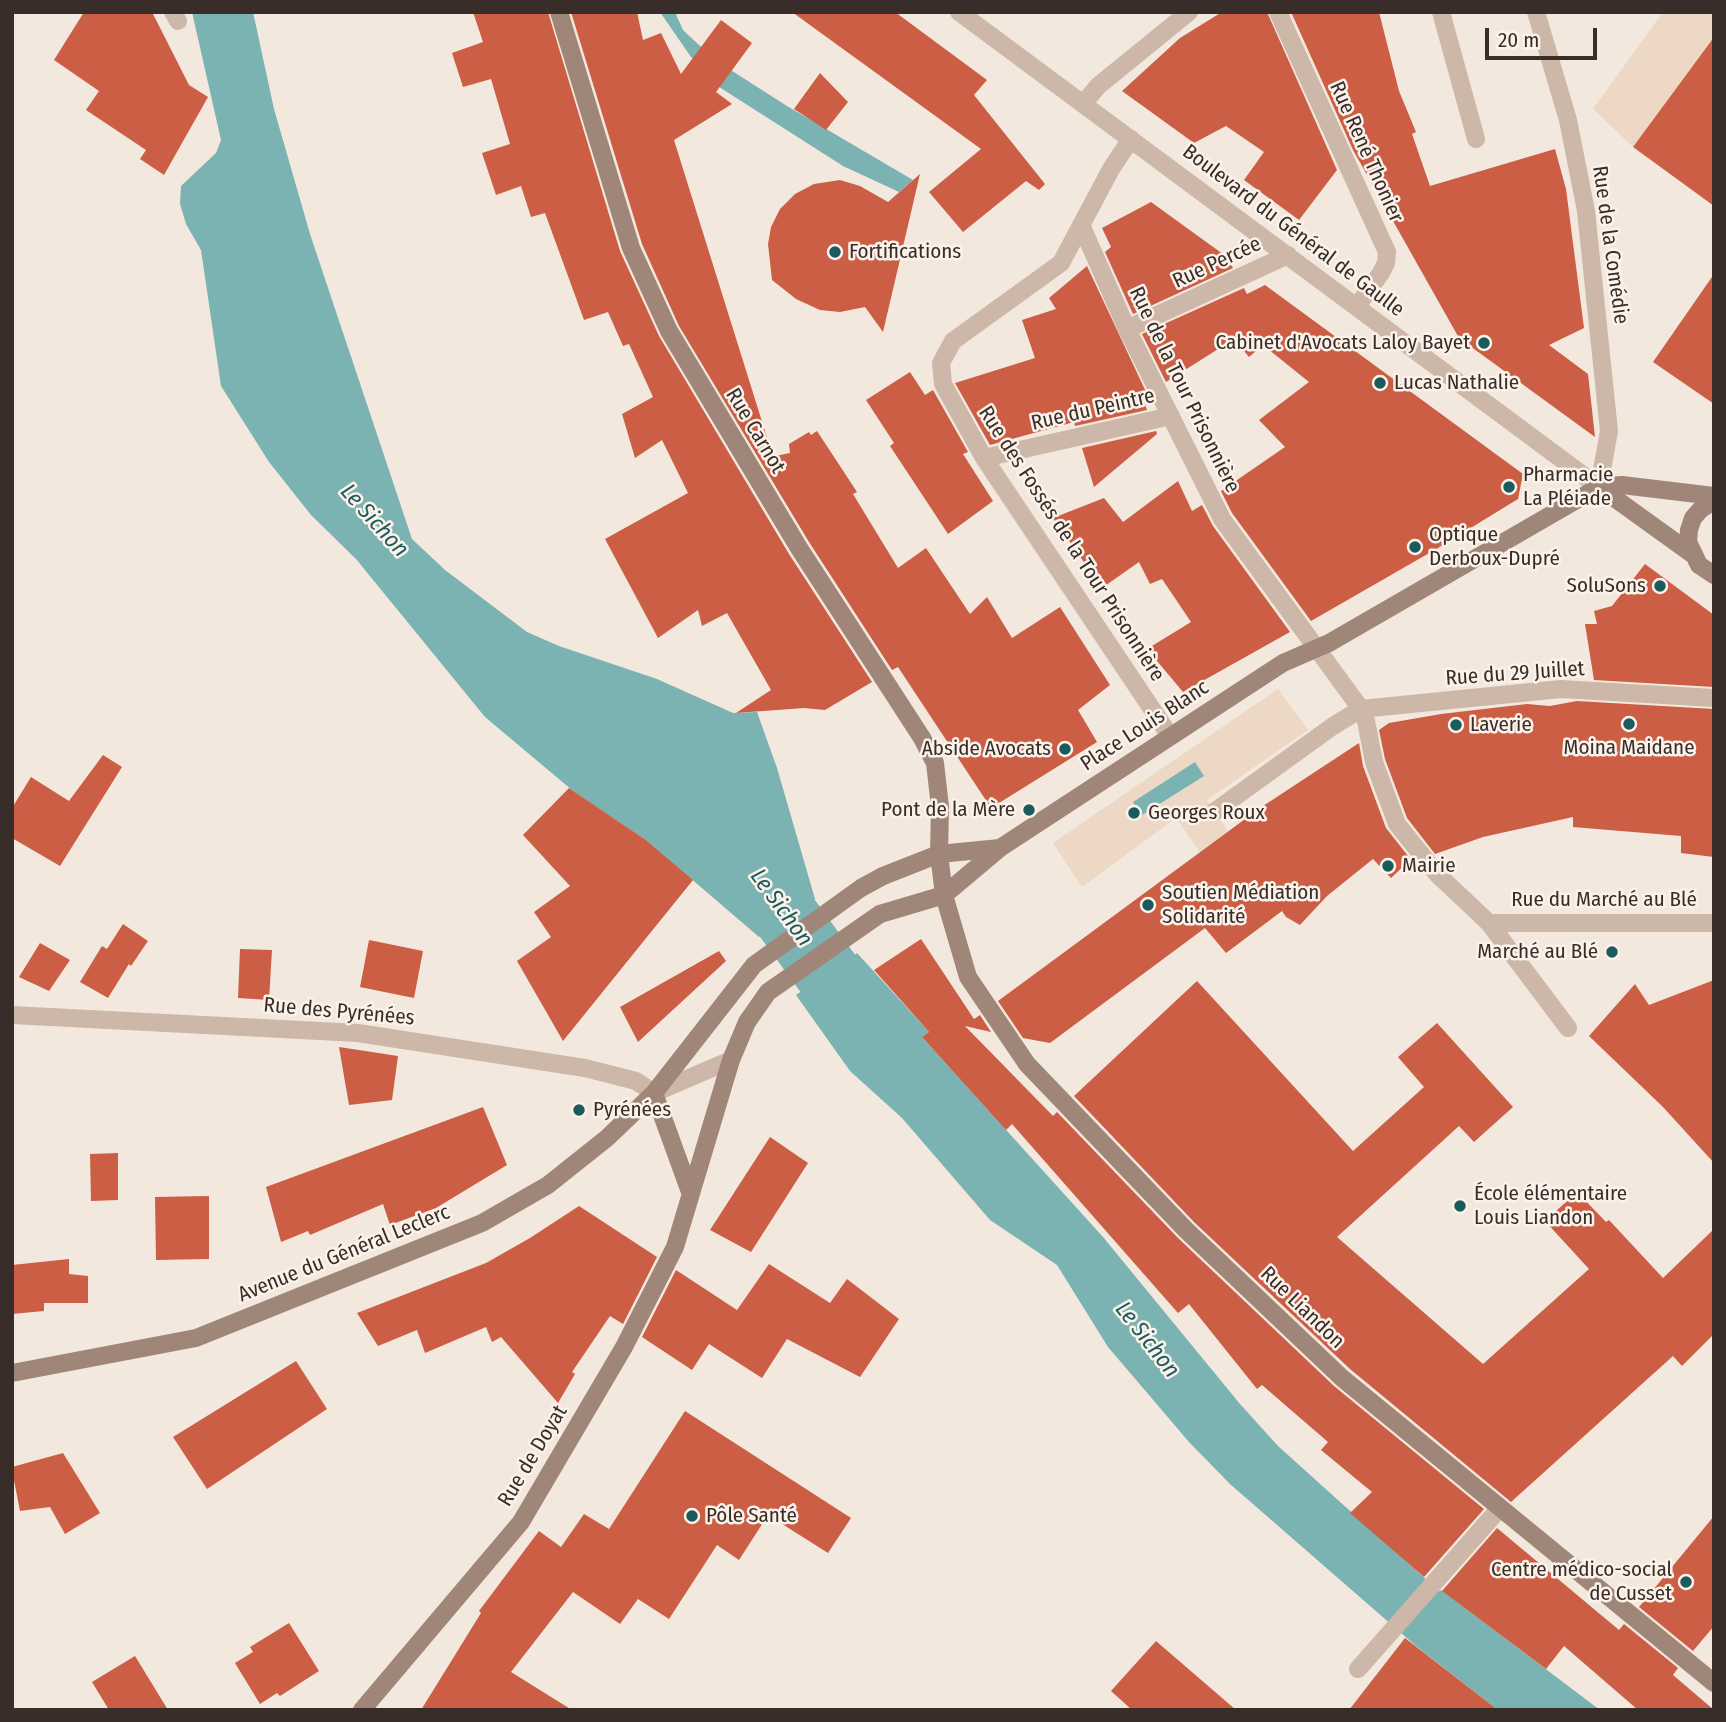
<!DOCTYPE html>
<html>
<head>
<meta charset="utf-8">
<style>
	body { margin:0 }
	#map { position:relative; width:1726px; height:1722px; overflow:hidden; background:#f3e8dd; font-family:"Fira Sans Condensed",sans-serif }
	canvas { display:block }
	.frame { position:absolute; inset:0; border:14px solid #392d29; pointer-events:none }
	.scale { position:absolute; left:1485px; top:28px; width:112px; height:32px; box-sizing:border-box; border:4px solid #392d29; border-top:0; padding-left:9px; font-size:21px; line-height:24px; white-space:nowrap; color:#392d29; -webkit-text-stroke:5px #fbf2ea; paint-order:stroke }
</style>
</head>
<body>
<div id="map">
<canvas width="1726" height="1722"></canvas>
<div class="frame"></div>
<div class="scale">20 m</div>
</div>
<script>
const context = document.querySelector('canvas').getContext('2d');
context.lineJoin = 'round';
function paint(path, color) { context.fillStyle = color; context.fill(path, 'evenodd'); }
const toPath = rows => new Path2D(rows.map(r => 'M' + r).join(''));
function strokePath(path, color, width, dash) { context.strokeStyle = color; context.lineWidth = width; context.lineCap = dash ? 'butt' : 'round'; context.setLineDash(dash || []); context.stroke(path); }
function write(font, color, halo, rows, align = 'center') {
  context.font = font + ' "Fira Sans Condensed",sans-serif'; context.lineWidth = 5; context.setLineDash([]); context.textBaseline = 'middle'; context.strokeStyle = halo; context.fillStyle = color; for (const [text, x, y, turn = 0] of rows) {
    context.save(); context.translate(x, y); context.rotate((+turn || 0) * Math.PI / 180); context.textAlign = isNaN(turn) ? turn : align; if (halo) context.strokeText(text, 0, 0); context.fillText(text, 0, 0); context.restore();
  }
}
paint(toPath([
	[1663,12,1714,12,1714,41,1711,40,1633,147,1593,109],
	[1278,689,1308,730,1207,800,1228,831,1200,852,1176,818,1082,887,1053,843]
]), '#ecd8c4');
paint(toPath([
	[192,12,253,12,274,109,310,234,412,539,445,570,527,632,559,646,657,679,733,713,757,712,777,768,815,899,759,937,646,840,572,790,485,717,356,559,311,515,269,462,221,386,201,250,186,224,180,204,181,186,216,153,221,140],
	[660,12,675,12,683,30,715,60,787,106,913,180,899,192,843,166,716,85,691,57],
	[1195,762,1204,776,1142,815,1133,802],
	[857,953,929,1032,922,1037,1103,1237,1240,1404,1278,1446,1439,1591,1441,1590,1600,1710,1498,1710,1416,1646,1230,1484,1189,1442,1108,1347,1057,1265,990,1220,902,1118,850,1071,796,995]
]), '#7bb2b2');
strokePath(toPath([
	[733,844,837,986,889,1043]
]), '#7bb2b2', 66);
paint(toPath([
	[84,12,152,12,189,85,208,97,164,175,140,159,146,150,86,110,99,91,54,60],
	[473,12,548,12,620,251,659,336,789,554,872,682,825,710,804,708,736,713,771,690,727,613,702,626,698,610,658,638,605,539,688,493,662,440,635,458,622,414,653,397,629,344,623,346,608,312,584,320,545,213,531,217,521,186,496,195,482,153,510,144,491,79,463,87,452,53,483,42],
	[571,12,637,12,643,40,661,33,681,74,721,20,752,43,716,92,732,104,674,140,769,444,761,452,766,458,790,453,789,444,809,432,811,435,817,431,857,492,853,494,898,568,926,548,970,614,987,597,1012,638,1060,607,1110,685,1078,710,1097,742,991,808,898,667,892,670,809,542,679,326,642,244],
	[792,12,895,12,987,80,974,95,1045,184,1039,190,1026,181,963,232,929,192,981,149],
	[1222,12,1267,12,1337,170,1299,220,1244,180,1264,152,1226,126,1194,143,1122,91,1180,38],
	[1291,12,1379,12,1399,91,1416,132,1412,134,1430,186,1555,149,1566,189,1584,328,1549,345,1588,374,1595,437,1459,338,1353,150],
	[1714,37,1714,206,1633,147],
	[820,73,848,102,826,130,794,109],
	[920,174,883,332,865,307,840,312,820,310,796,299,772,280,768,244,771,227,780,209,795,194,814,184,840,180,860,186,888,202],
	[1151,202,1227,257,1233,268,1133,314,1105,252,1111,247,1102,228],
	[1087,266,1147,394,1142,397,1147,410,1075,426,1074,422,990,445,955,383,1035,358,1022,320,1056,309,1049,298],
	[1714,274,1714,404,1653,362],
	[1265,285,1523,474,1518,499,1438,548,1311,621,1232,513,1221,491,1285,447,1259,420,1309,382,1263,345,1249,357,1234,339,1166,382,1142,334,1244,288,1247,294],
	[910,372,925,395,933,390,968,452,963,454,993,501,948,534,890,446,894,443,866,400],
	[1156,431,1157,434,1094,487,1082,448],
	[1178,481,1192,511,1202,505,1213,526,1290,632,1183,692,1147,649,1191,622,1162,579,1150,584,1139,562,1102,588,1053,518,1104,498,1123,522],
	[1645,564,1714,615,1714,687,1594,680,1585,624,1597,624,1594,611,1612,606],
	[1577,701,1714,709,1714,857,1681,853,1681,836,1573,827,1573,817,1483,837,1435,854,1407,818,1385,759,1379,730,1389,723,1441,714,1527,704,1550,706],
	[1359,743,1363,766,1386,828,1412,861,1407,863,1391,878,1373,859,1327,896,1300,925,1286,917,1282,911,1226,953,1205,928,1050,1043,1023,1038,998,1001,1260,808],
	[103,755,122,767,60,866,12,838,12,808,31,777,69,801],
	[569,788,646,840,693,880,563,1041,517,961,551,937,534,912,570,886,523,835],
	[123,924,148,941,131,966,129,964,108,998,80,982,102,946,107,949],
	[921,939,974,1019,980,1015,991,1032,965,1026,1053,1116,1057,1112,1178,1238,1334,1386,1484,1509,1424,1577,1350,1513,1372,1492,1321,1450,1328,1442,1262,1385,1257,1389,1189,1304,1178,1313,1012,1124,1006,1130,922,1037,929,1032,874,970],
	[369,940,423,951,414,998,360,987],
	[40,943,70,960,49,991,19,977],
	[240,949,272,950,269,1000,238,998],
	[719,951,726,961,638,1042,620,1007],
	[1714,980,1714,1163,1663,1107,1589,1036,1635,984,1649,1005],
	[1197,981,1353,1151,1424,1087,1398,1057,1437,1023,1513,1107,1474,1142,1459,1126,1337,1237,1483,1364,1589,1269,1545,1221,1577,1192,1606,1222,1609,1220,1663,1278,1714,1229,1714,1334,1682,1366,1673,1356,1511,1502,1350,1369,1194,1222,1074,1096],
	[339,1047,398,1056,392,1100,349,1105],
	[483,1107,507,1165,436,1208,390,1225,383,1204,310,1235,308,1231,281,1242,266,1187],
	[770,1137,808,1163,751,1252,710,1230],
	[118,1153,118,1200,91,1201,90,1154],
	[209,1196,209,1259,156,1260,155,1197],
	[579,1206,657,1257,623,1324,610,1316,572,1372,575,1374,558,1403,501,1337,492,1342,486,1327,425,1353,417,1330,378,1346,357,1313,486,1263,530,1238],
	[69,1259,69,1274,88,1276,88,1303,44,1303,44,1311,12,1314,12,1265],
	[769,1264,830,1303,847,1279,899,1319,860,1377,787,1339,762,1378,709,1344,692,1370,642,1337,676,1270,737,1310],
	[296,1361,327,1409,207,1489,173,1437],
	[685,1411,851,1518,828,1553,768,1515,739,1560,717,1545,669,1619,638,1599,620,1624,573,1592,511,1672,572,1710,421,1710,481,1613,479,1611,539,1531,561,1547,584,1514,609,1529],
	[63,1453,100,1513,65,1534,50,1507,20,1511,12,1470,12,1467],
	[1714,1516,1714,1626,1693,1651,1639,1607],
	[1497,1528,1619,1630,1624,1624,1678,1668,1673,1675,1714,1710,1638,1710,1564,1646,1546,1669,1442,1591],
	[289,1623,319,1671,280,1696,277,1693,260,1704,235,1663,253,1652,250,1647],
	[1405,1638,1498,1710,1349,1710],
	[1156,1641,1236,1710,1132,1710,1111,1691],
	[135,1656,168,1710,109,1710,92,1682]
]), '#cb5e44');
strokePath(toPath([
	[173,12,178,21],
	[1214,812,1333,726,1361,709],
	[1489,923,1568,1028],
	[654,1093,731,1060],
	[1358,1669,1500,1508]
]), '#ccb7a8', 18);
strokePath(toPath([
	[959,12,1599,487,1609,431,1586,211,1568,120,1536,12],
	[1278,12,1387,252,1386,263,1381,273,1357,306],
	[1441,12,1476,139],
	[1083,104,1098,86,1189,12],
	[1131,139,1111,169,1061,263,953,341,941,363,943,384,984,458,1170,736],
	[1081,225,1127,329,1222,519,1361,709,1366,721,1374,762,1397,824,1437,874,1489,923,1714,923],
	[1127,329,1288,255],
	[984,458,1171,416],
	[1361,709,1561,689,1714,698],
	[12,1015,358,1033,585,1068,636,1081,654,1093]
]), '#ccb7a8', 18);
strokePath(toPath([
	[559,12,631,248,669,331,799,548,922,738,935,763,940,807,939,854,944,895,968,977,1027,1064,1186,1230,1342,1378,1714,1683],
	[1599,487,1692,554],
	[1714,501,1701,509,1693,518,1689,530,1688,542,1699,565,1714,575],
	[654,1093,690,1192],
	[12,1373,196,1338,482,1223,548,1185,607,1138,654,1093,754,965,861,888,883,876,939,854,1000,848],
	[362,1710,521,1522,624,1347,675,1247,731,1060,747,1022,768,992,880,914,944,895,1000,848,1283,663,1329,643,1599,487,1622,485,1714,496]
]), '#a08679', 18);
for (const [x, y, r, color] of [
	[835,252,7,"#1c5b5d"],
	[1484,343,7,"#1c5b5d"],
	[1380,383,7,"#1c5b5d"],
	[1509,487,7,"#1c5b5d"],
	[1415,547,7,"#1c5b5d"],
	[1660,586,7,"#1c5b5d"],
	[1629,724,7,"#1c5b5d"],
	[1456,725,7,"#1c5b5d"],
	[1065,749,7,"#1c5b5d"],
	[1029,810,7,"#1c5b5d"],
	[1134,813,7,"#1c5b5d"],
	[1388,866,7,"#1c5b5d"],
	[1148,905,7,"#1c5b5d"],
	[1612,952,7,"#1c5b5d"],
	[579,1110,7,"#1c5b5d"],
	[1460,1206,7,"#1c5b5d"],
	[692,1516,7,"#1c5b5d"],
	[1686,1582,7,"#1c5b5d"]
]) { const dot = new Path2D(); dot.arc(x, y, r, 0, 2 * Math.PI); context.fillStyle = color; context.fill(dot); strokePath(dot, '#fbf2ea', 2.5); }
write('21px', '#392d29', '#fbf2ea', [
	["Rue René Thonier",1366,152,66],
	["Boulevard du Général de Gaulle",1293,231,37],
	["Rue de la Comédie",1610,245,82],
	["Rue Percée",1217,263,-25],
	["Rue de la Tour Prisonnière",1184,390,64],
	["Rue du Peintre",1093,410,-13],
	["Rue Carnot",755,431,59],
	["Rue des Fossés de la Tour Prisonnière",1071,544,57],
	["Rue du 29 Juillet",1515,674,-4],
	["Place Louis Blanc",1145,726,-33],
	["Rue du Marché au Blé",1604,900],
	["Rue des Pyrénées",339,1012,5],
	["Avenue du Général Leclerc",344,1254,-22],
	["Rue Liandon",1302,1308,44],
	["Rue de Doyat",533,1456,-59]
]);
write('21px', '#392d29', '#fbf2ea', [
	["Fortifications",849,252],
	["Cabinet d'Avocats Laloy Bayet",1470,343,"right"],
	["Lucas Nathalie",1394,383],
	["Pharmacie",1523,475],
	["La Pléiade",1523,499],
	["Optique",1429,535],
	["Derboux-Dupré",1429,559],
	["SoluSons",1646,586,"right"],
	["Laverie",1470,725],
	["Moina Maidane",1629,748,"center"],
	["Abside Avocats",1051,749,"right"],
	["Pont de la Mère",1015,810,"right"],
	["Georges Roux",1148,813],
	["Mairie",1402,866],
	["Soutien Médiation",1162,893],
	["Solidarité",1162,917],
	["Marché au Blé",1598,952,"right"],
	["Pyrénées",593,1110],
	["École élémentaire",1474,1194],
	["Louis Liandon",1474,1218],
	["Pôle Santé",706,1516],
	["Centre médico-social",1672,1570,"right"],
	["de Cusset",1672,1594,"right"]
], 'left');
write('italic 23px', '#1c5b5d', '#fbf2ea', [
	["Le Sichon",374,521,48],
	["Le Sichon",781,908,54],
	["Le Sichon",1147,1340,52]
]);
</script>
</body>
</html>
